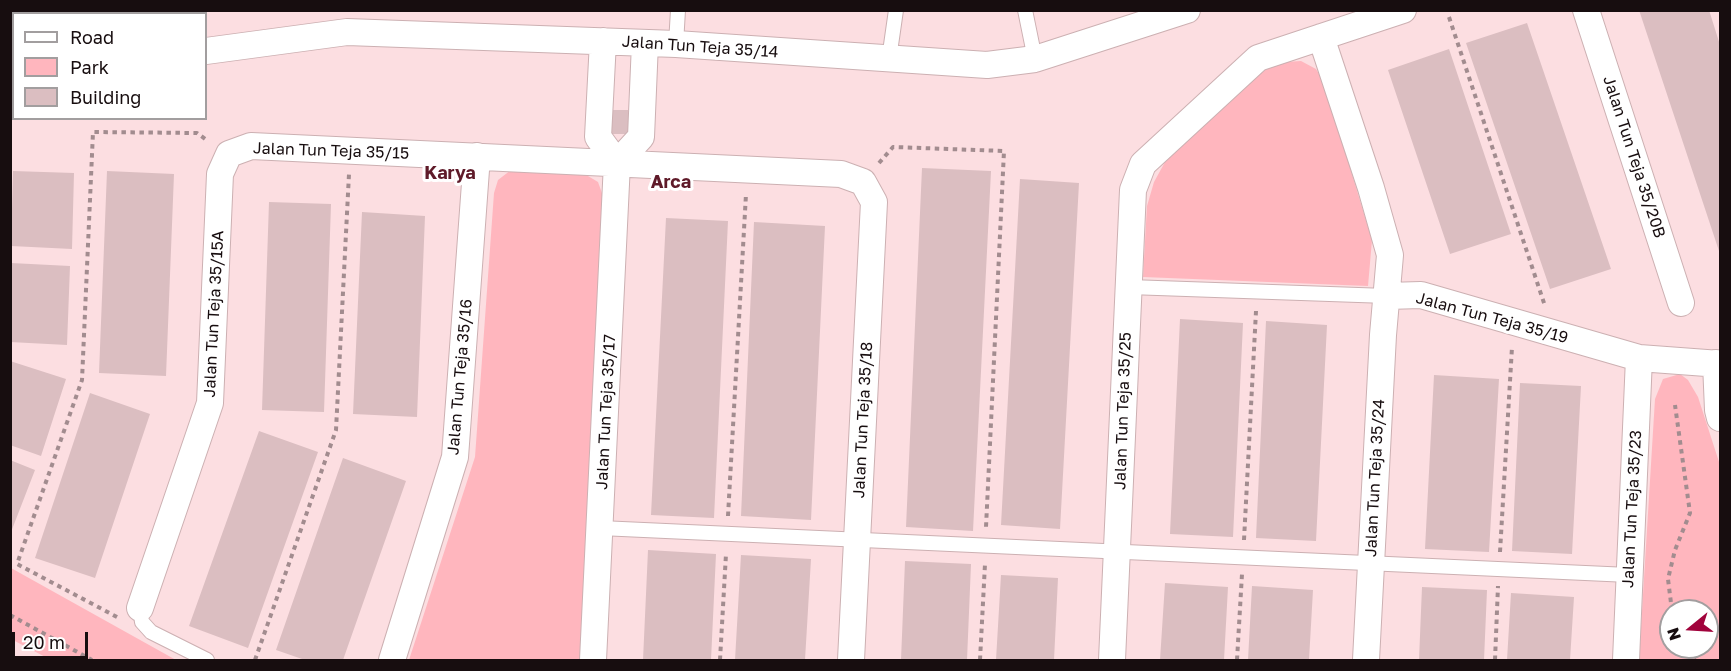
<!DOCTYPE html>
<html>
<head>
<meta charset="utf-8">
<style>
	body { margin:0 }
	#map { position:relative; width:1731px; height:671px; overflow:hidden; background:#fcdee1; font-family:"Golos Text",sans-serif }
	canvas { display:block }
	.frame { position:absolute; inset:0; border:12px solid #170d0f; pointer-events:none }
	.legend { position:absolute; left:12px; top:12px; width:195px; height:108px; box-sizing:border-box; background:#fff; border:2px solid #a29e9f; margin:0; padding:8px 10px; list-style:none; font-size:18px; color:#170d0f }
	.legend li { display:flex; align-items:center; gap:12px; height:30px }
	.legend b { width:30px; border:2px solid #a29e9f }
	.north { position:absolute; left:1659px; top:599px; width:60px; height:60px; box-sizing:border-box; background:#fff; border:2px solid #a29e9f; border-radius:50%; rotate:252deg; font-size:16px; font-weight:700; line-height:24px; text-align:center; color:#170d0f }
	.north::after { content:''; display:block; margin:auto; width:21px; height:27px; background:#a1033c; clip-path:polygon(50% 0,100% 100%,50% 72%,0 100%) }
	.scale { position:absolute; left:12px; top:632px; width:76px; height:27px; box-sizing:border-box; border:3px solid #170d0f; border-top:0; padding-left:8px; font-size:18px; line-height:21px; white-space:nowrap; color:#170d0f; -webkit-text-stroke:4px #fff; paint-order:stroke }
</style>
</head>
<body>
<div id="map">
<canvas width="1731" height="671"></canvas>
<div class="frame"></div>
<ul class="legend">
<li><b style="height:8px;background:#fff"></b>Road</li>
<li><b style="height:16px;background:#ffb6be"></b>Park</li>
<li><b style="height:16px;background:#dbbec1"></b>Building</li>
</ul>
<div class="north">N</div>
<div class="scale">20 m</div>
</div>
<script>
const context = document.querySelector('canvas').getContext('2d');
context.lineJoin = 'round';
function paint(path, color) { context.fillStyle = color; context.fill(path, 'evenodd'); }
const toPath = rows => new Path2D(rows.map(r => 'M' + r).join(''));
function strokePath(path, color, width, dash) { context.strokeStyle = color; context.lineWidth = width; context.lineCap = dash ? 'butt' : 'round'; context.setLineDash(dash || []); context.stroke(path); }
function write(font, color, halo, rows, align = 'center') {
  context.font = font + ' "Golos Text",sans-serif'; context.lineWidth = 6; context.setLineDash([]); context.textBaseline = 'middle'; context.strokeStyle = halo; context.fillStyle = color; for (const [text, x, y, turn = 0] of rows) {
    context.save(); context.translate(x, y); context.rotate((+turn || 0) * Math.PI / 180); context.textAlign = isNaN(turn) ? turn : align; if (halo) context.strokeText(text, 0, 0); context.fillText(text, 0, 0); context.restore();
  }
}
paint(toPath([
	[1301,61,1316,69,1324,82,1372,240,1368,286,1143,277,1147,206,1154,182,1165,162,1257,76,1271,66,1285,62],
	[511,170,583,173,598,182,603,196,582,660,409,660,475,457,494,193,498,180],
	[1680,374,1688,380,1698,397,1720,465,1720,660,1639,660,1655,399,1663,379],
	[1671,611,1707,611,1707,647,1671,647],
	[11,568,176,660,51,660,11,639]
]), '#ffb6be');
paint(toPath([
	[1639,10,1709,10,1720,45,1720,254],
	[1527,23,1611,269,1550,289,1466,43],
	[1449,49,1511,234,1450,254,1388,70],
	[611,110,628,110,628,134,610,134],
	[922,168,991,171,973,531,906,527],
	[13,171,74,173,72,249,11,246],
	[107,171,174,174,166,376,99,373],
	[1020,179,1079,183,1060,529,1001,525],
	[269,202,331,204,324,412,262,410],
	[362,212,425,216,417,417,353,414],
	[666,218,728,221,714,518,651,515],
	[754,222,825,226,811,520,741,516],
	[11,263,70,266,67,345,10,342],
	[1180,319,1243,323,1233,537,1170,534],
	[1266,321,1327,325,1316,541,1256,538],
	[10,361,66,379,41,456,10,445],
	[1434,375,1499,379,1489,552,1425,549],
	[1520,383,1581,386,1572,554,1512,551],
	[90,393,150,414,95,578,35,558],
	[259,431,318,452,248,648,189,626],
	[343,458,406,481,343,660,305,660,276,650],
	[10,460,35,470,11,532,10,532],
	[648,550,716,554,711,660,643,660],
	[741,555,811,559,805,660,735,660],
	[905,561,971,564,967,660,901,660],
	[1001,575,1058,578,1054,660,996,660],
	[1165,583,1228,587,1224,660,1160,660],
	[1252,586,1313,590,1309,660,1248,660],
	[1422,587,1487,590,1484,660,1419,660],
	[1511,593,1574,597,1570,660,1507,660]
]), '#dbbec1');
const lane = toPath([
	[1025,10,1035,59],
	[676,44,678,10],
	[889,59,896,10],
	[1129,287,1387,296],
	[600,528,1629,575],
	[140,608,142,622,151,632,207,660]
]);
const street = toPath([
	[1586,10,1681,303],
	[1321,37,1371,188,1390,255,1383,335,1366,660],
	[10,47,14,47],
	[206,51,347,32,676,44,987,65,1035,59,1187,10],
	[617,163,641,137,645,43],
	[1387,296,1421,295,1639,358,1720,364],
	[1716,363,1718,410,1720,418],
	[140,608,210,403,220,174,229,154,251,146,841,174,863,182,874,202,851,660],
	[392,660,455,457,477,156],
	[593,660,617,163,598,137,603,41],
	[1112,660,1133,190,1143,164,1258,58,1403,10],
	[1626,660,1639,358]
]);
strokePath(lane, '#ccb0b2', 16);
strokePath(street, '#ccb0b2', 28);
strokePath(toPath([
	[1449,17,1545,306],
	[879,163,893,147,1004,151,986,527],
	[728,516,746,194],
	[1244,540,1256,311],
	[1500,552,1512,347],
	[1672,611,1668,579,1675,550,1690,513,1675,405],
	[10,615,92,660],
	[117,617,17,564,82,380,93,132,197,133,208,141],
	[1689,647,1698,660],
	[255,660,336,430,349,174],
	[720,660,726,554],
	[980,660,985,564],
	[1237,660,1242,574],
	[1495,660,1498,586]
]), '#a28c8f', 4, [4.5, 4.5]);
strokePath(lane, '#fff', 14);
strokePath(street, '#fff', 26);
write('16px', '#170d0f', '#fff', [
	["Jalan Tun Teja 35/14",700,47,4],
	["Jalan Tun Teja 35/15",331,151,2],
	["Jalan Tun Teja 35/20B",1634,157,72],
	["Jalan Tun Teja 35/15A",214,314,-87],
	["Jalan Tun Teja 35/19",1492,318,15],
	["Jalan Tun Teja 35/16",460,377,-85],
	["Jalan Tun Teja 35/25",1123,411,-88],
	["Jalan Tun Teja 35/17",606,412,-87],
	["Jalan Tun Teja 35/18",863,420,-87],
	["Jalan Tun Teja 35/24",1375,478,-87],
	["Jalan Tun Teja 35/23",1632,509,-87]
]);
write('bold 18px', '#5f1a29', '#fff', [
	["Karya",450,173],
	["Arca",671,182]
]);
</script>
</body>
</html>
